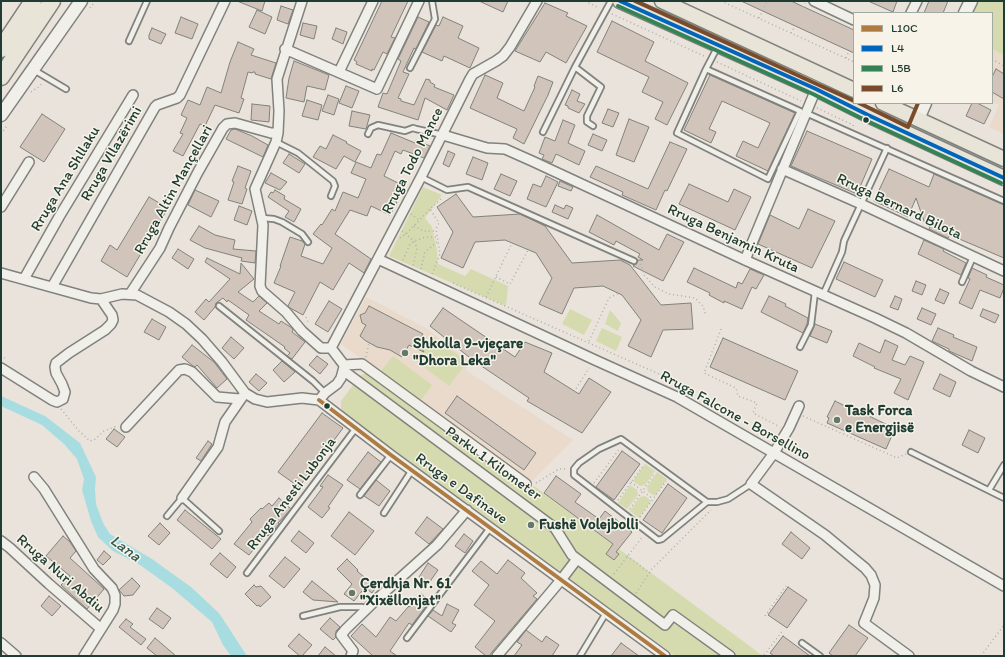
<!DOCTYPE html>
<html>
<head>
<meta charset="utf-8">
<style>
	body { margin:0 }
	#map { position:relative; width:1005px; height:657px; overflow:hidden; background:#eae3db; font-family:Itim,sans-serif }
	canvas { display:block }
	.frame { position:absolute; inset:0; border:2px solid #1f3d34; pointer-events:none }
	.legend { position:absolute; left:853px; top:12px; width:140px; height:92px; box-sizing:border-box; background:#f7f3e8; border:1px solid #a1aaa0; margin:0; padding:5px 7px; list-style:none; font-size:12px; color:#1f3d34 }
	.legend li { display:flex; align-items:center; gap:8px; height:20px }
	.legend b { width:20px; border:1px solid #a1aaa0 }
</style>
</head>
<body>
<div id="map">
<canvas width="1005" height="657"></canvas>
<div class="frame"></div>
<ul class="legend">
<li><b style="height:5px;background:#ae7c43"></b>L10C</li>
<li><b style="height:5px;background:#0065bd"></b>L4</li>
<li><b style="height:5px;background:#348356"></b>L5B</li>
<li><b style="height:5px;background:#7a4b2a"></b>L6</li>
</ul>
</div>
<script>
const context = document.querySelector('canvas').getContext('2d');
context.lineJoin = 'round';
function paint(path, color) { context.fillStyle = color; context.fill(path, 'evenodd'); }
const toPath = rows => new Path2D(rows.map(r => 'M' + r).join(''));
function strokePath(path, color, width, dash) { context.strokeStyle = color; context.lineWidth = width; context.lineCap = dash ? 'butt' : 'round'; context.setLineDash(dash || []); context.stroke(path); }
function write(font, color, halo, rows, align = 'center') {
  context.font = font + ' Itim,sans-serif'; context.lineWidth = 3; context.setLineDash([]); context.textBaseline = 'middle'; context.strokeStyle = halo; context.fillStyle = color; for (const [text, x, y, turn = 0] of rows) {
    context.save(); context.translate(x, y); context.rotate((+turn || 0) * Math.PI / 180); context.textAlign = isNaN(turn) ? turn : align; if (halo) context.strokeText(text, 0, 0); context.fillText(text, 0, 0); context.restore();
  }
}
paint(toPath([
	[993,49,1003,55,1004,53,1004,134,989,127,999,105,992,102],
	[366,297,426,328,471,362,465,370,573,440,531,482,341,344]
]), '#e9dacb');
paint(toPath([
	[978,1,1004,1,1003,55,992,49,992,13,973,13],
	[423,187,442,195,425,218,432,227,437,250,438,264,465,276,471,269,508,286,506,306,389,256],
	[570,309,592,320,584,335,562,324],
	[610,310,621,323,618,331,605,324],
	[602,328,622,337,616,351,596,341],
	[434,337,467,362,449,386,416,361],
	[393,356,432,385,421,400,381,371],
	[363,374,370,374,529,492,534,486,763,656,675,656,343,412,341,408,341,401,360,376],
	[645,464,655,471,645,485,640,486,633,481],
	[657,472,667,479,655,496,648,492,647,487],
	[630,485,637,490,638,495,627,509,618,503],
	[645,496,651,501,639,518,630,511,640,497]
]), '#d5dbae');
paint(toPath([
	[1,396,45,416,80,443,96,477,95,489,96,504,103,523,110,534,152,559,191,587,219,613,247,656,231,656,223,645,212,622,172,588,140,565,113,551,98,537,91,521,82,490,84,479,77,459,64,444,42,425,1,406]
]), '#a7dde0');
const building = toPath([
	[237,1,265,1,262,11,237,1],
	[382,1,408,1,391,37,395,38,387,54,383,52,374,70,372,69,372,71,356,64,357,62,354,60,382,1],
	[479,1,508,1,503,12,479,1],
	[741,1,791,1,854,30,854,53,741,1],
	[868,1,897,1,893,12,868,1],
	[929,1,948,1,943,13,924,13,929,1],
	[545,3,568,13,566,16,587,26,566,63,546,52,540,62,515,51,545,3],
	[281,6,293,10,288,24,277,20,281,6],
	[257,10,272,17,265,34,249,27,257,10],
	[181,17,198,24,192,39,175,33,181,17],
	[418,17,429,22,416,49,414,48,403,72,409,74,398,98,401,99,401,101,414,105,426,79,430,80,430,82,435,85,434,87,454,95,447,110,425,98,418,120,378,107,383,93,387,94,401,61,398,59,418,17],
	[443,17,463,26,458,38,479,48,470,68,444,56,442,61,422,52,436,25,439,26,443,17],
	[612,21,654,42,645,61,688,83,667,125,655,119,663,102,642,92,649,77,597,52,612,21],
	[303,23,317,26,314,39,300,35,303,23],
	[152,28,166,34,161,44,149,39,149,35,152,28],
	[336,28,347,32,343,44,332,39,336,28],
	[238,42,254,49,251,55,276,63,271,79,255,74,255,72,253,72,252,73,248,72,241,98,244,99,239,113,215,105,205,126,200,124,183,156,173,151,183,134,180,133,187,118,181,115,188,100,200,105,207,87,221,93,230,62,238,42],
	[294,61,329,75,325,90,307,86,304,102,286,98,289,78,294,61],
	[996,69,1004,74,1004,99,992,92,992,77,996,69],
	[485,75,503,83,497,98,524,111,535,87,534,86,538,76,553,82,548,95,524,144,513,138,517,129,470,108,485,75],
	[710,75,795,113,768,171,736,156,743,141,758,148,770,123,722,101,709,129,716,132,711,143,684,130,710,75],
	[346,86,359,91,352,108,339,103,346,86],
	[572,90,580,94,577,101,585,104,579,113,568,108,568,106,565,105,572,90],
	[328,95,339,99,334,115,322,111,328,95],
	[307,100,322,105,318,120,302,116,307,100],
	[972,103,977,103,991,110,984,124,966,116,972,103],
	[252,104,270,106,269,122,251,120,252,104],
	[608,109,619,113,613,127,602,123,608,109],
	[352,111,370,115,366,129,349,126,352,111],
	[42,114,65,129,44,162,20,147,42,114],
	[629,119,649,127,634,162,616,155,629,119],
	[563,120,575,125,568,143,585,151,579,165,556,154,552,163,542,159,544,155,539,153,545,137,555,141,563,120],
	[235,129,252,136,268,145,263,157,226,139,231,130,235,129],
	[807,131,872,159,857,194,791,166,807,131],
	[391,133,415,143,416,140,430,146,424,158,403,150,401,154,395,151,384,176,402,185,395,201,397,202,390,215,371,206,367,216,350,210,335,234,371,259,364,273,349,263,333,290,320,282,303,315,290,308,288,306,295,292,274,283,281,266,280,266,290,237,302,241,305,244,301,256,323,264,332,248,313,234,321,224,322,225,332,209,335,211,343,192,358,198,366,179,351,173,356,162,371,168,377,154,381,155,391,133],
	[593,134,607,140,602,151,588,145,593,134],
	[333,135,347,142,346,143,361,151,355,162,344,156,336,169,313,157,320,146,326,149,333,135],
	[670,142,687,149,667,191,665,190,656,210,622,195,623,192,590,177,596,166,648,189,670,142],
	[448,151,455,154,449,167,443,164,448,151],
	[289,154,305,164,299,173,283,163,289,154],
	[473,157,488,163,482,180,466,174,473,157],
	[238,166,251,171,245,188,247,189,242,204,228,200,234,182,232,181,238,166],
	[889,169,929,187,934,174,1004,205,1004,258,950,235,948,238,929,229,930,227,925,224,916,198,908,217,874,201,889,169],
	[271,173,287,182,280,190,265,183,271,173],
	[501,174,517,181,510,196,494,189,501,174],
	[546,176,558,182,546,207,527,199,533,184,541,187,546,176],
	[560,181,573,187,571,191,558,186,560,181],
	[689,184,728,202,734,189,751,197,735,230,679,204,689,184],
	[195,190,219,201,211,217,188,205,195,190],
	[275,190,285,196,284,199,301,209,294,222,285,217,289,211,268,197,271,192,273,193,275,190],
	[456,194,473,217,520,214,545,226,572,263,620,260,630,265,661,305,691,303,693,329,663,330,651,357,628,346,641,320,622,295,603,286,574,288,562,314,539,304,552,278,536,253,505,240,475,242,463,268,441,258,453,232,437,207,456,194],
	[149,197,168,208,127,277,101,261,110,245,117,250,149,197],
	[555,205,564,209,566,205,573,208,568,219,552,212,555,205],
	[239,206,252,211,247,225,234,220,239,206],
	[808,209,835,221,812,268,758,244,770,215,799,229,808,209],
	[597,215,659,250,667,234,684,242,663,281,633,266,637,263,638,260,643,260,638,257,640,254,616,241,614,245,589,232,597,215],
	[199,226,215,235,235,240,233,249,256,251,255,263,241,261,242,258,205,248,190,240,199,226],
	[924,240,944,249,943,251,966,263,961,275,918,254,924,240],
	[178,249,194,259,188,269,172,258,178,249],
	[207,258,240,274,241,263,254,279,238,292,253,302,259,296,267,303,259,311,279,324,281,321,292,328,293,330,292,332,305,342,292,359,287,356,290,353,284,348,285,347,246,320,249,315,228,300,227,302,223,298,216,303,215,307,204,320,195,312,206,299,209,302,230,279,205,262,207,258],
	[844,262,883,280,875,297,836,279,844,262],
	[694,268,736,288,738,282,742,284,750,269,764,275,756,289,752,287,742,309,724,301,724,303,709,295,710,293,687,282,694,268],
	[972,268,987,275,986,277,1004,285,1004,288,1000,298,980,290,972,309,959,303,970,279,968,278,972,268],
	[916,281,926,285,922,295,912,291,916,281],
	[940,289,949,293,944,304,935,300,940,289],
	[769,296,786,304,785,306,808,318,807,324,803,333,761,312,769,296],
	[895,296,902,299,898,310,890,307,895,296],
	[329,301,342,309,328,332,315,324,329,301],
	[369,306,423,334,418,342,424,352,409,345,402,357,390,350,377,347,366,341,360,336,366,325,362,323,360,315,365,313,369,306],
	[443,308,515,357,525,342,552,353,544,372,579,394,589,378,611,392,582,433,527,401,529,398,474,361,430,326,443,308],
	[922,308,936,314,931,325,917,319,922,308],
	[983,309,999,315,995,323,980,316,983,309],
	[152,319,166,327,159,340,144,332,152,319],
	[815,324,832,331,827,343,810,336,815,324],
	[938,328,954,335,953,337,977,347,972,361,949,351,949,349,932,341,938,328],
	[231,337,244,348,234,359,222,348,231,337],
	[723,338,798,371,785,400,710,367,723,338],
	[885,340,898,346,892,360,905,365,910,356,924,362,908,400,894,393,901,379,874,368,875,367,853,356,859,343,880,353,885,340],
	[192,345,214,362,227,379,217,388,197,365,195,367,193,366,182,357,192,345],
	[317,356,328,364,320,374,309,365,317,356],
	[282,361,295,372,284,382,273,370,282,361],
	[256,374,267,383,259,391,249,382,256,374],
	[940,374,956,382,950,397,933,389,940,374],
	[457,396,536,453,524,470,445,413,457,396],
	[835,401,845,406,846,405,894,428,891,433,893,433,886,449,827,423,829,418,827,417,835,401],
	[322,413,343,428,299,487,278,472,322,413],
	[114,429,125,437,117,447,106,439,114,429],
	[969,430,985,438,978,453,962,445,969,430],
	[208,441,212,444,201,461,196,458,208,441],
	[622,451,640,464,614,500,596,487,622,451],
	[368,452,381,462,360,489,347,480,368,452],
	[328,475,343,485,328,507,330,508,322,518,308,507,323,487,320,486,328,475],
	[556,476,581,494,575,502,599,519,605,511,632,532,616,552,619,554,614,560,606,554,613,544,544,493,556,476],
	[376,480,390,491,379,506,364,496,376,480],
	[668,484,687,498,662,533,643,520,668,484],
	[279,498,291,509,278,523,279,524,271,534,270,533,268,536,266,534,249,555,234,544,252,522,250,519,261,508,262,509,269,503,272,506,279,498],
	[185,510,221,539,212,549,177,520,185,510],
	[349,512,374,531,355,555,331,536,349,512],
	[427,517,443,529,429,544,415,533,427,517],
	[160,523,170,533,159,545,148,536,160,523],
	[299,531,314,543,306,553,291,541,299,531],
	[791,532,810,548,802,559,782,544,791,532],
	[464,534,473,541,465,553,455,546,464,534],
	[63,536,70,542,76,551,70,558,104,589,87,609,61,585,70,576,46,556,63,536],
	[104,551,111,557,103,565,97,560,104,551],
	[220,553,236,567,227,578,210,564,220,553],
	[285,557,300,569,284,588,269,576,285,557],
	[347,559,358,570,357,571,376,587,372,593,367,589,364,592,362,591,354,601,344,594,352,584,337,569,347,559],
	[508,560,525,573,521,578,537,593,533,596,537,599,492,652,489,656,486,656,475,647,495,621,474,605,489,585,472,571,481,561,497,574,508,560],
	[428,563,438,570,429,583,419,577,428,563],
	[132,578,140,586,133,595,124,596,119,590,132,578],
	[312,581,338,602,313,600,303,592,312,581],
	[254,585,256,587,261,586,271,597,260,607,259,605,257,606,245,594,254,585],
	[788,587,807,600,787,628,768,615,788,587],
	[421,594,430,601,412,625,409,623,390,651,397,656,373,656,351,636,362,624,376,637,390,617,396,621,409,606,410,607,421,594],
	[49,596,61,606,52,616,41,606,49,596],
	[447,604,459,610,452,623,456,625,451,632,428,616,433,610,442,616,447,604],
	[157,608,171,618,163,629,149,619,157,608],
	[330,618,340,627,336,631,336,637,333,640,320,629,330,618],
	[126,619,133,624,130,627,146,639,141,645,119,627,126,619],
	[849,625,868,638,855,656,833,656,829,653,849,625],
	[526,630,542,642,546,636,559,645,552,656,514,656,522,645,517,642,526,630],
	[299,634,312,645,302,656,300,656,288,646,299,634],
	[783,636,810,656,774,656,770,653,783,636],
	[155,638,176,656,157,656,147,648,155,638],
	[621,643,639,656,611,656,621,643],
	[325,647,336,656,318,656,325,647]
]);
paint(building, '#d1c5bb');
strokePath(building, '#80827d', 1);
const lane = toPath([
	[129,41,147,1],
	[575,67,601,87,587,116,587,122,593,126],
	[410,68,435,19,432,1],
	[706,69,677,133,768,179,800,111,706,69,718,46],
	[34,70,66,89],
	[806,113,1004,201],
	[543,132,575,67,611,1],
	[368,134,371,128,378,125,405,131,413,128,416,129,443,135],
	[276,142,298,153,333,181,335,186,331,196],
	[421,177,447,190,468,187,634,261],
	[262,218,274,219,282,222,302,234,308,242],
	[962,282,973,257],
	[823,295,842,252,844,241,887,148],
	[219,306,313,381,325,393],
	[800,347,811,325,815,292],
	[911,452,1004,498],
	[989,490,1004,465],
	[360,495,391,455],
	[707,502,662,539,658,540,574,475,574,469,579,463,599,449,621,439,707,502,717,502,728,499,751,484],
	[384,513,412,470],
	[167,516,182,498,219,531],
	[247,573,356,428],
	[303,616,340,607,362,607,367,609],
	[407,638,490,528],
	[802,643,820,656],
	[580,656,606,613]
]);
const street = toPath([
	[302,1,277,79,279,111,278,133,276,142,255,189,263,225,260,286,262,291,286,312,302,331,321,348,331,348],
	[814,1,854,20],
	[911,13,917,1],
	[285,49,377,89,419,1],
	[339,72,373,1],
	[443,135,487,148,505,149,532,161,745,260,875,318,906,333,971,371,1004,387],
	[782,169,861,204,1004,271],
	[1,207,29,162],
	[378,259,595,360,677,397,1004,586],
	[745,260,816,89],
	[1,273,91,298,101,299,122,294,137,295,169,312,186,324,202,339,222,362,245,393,255,399,267,402,302,398,319,400],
	[24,279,59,217,133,95],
	[52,287,155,107,157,105,177,98,180,95,225,1],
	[130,294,160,248,169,228,198,172,223,128,227,124,235,123,271,133,278,133],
	[331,348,421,177,470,79,473,74,496,61,503,56,510,47,537,1],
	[331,348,344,365],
	[344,365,362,364,526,484],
	[1,368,52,400,57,402,63,399,65,392,62,384,56,373,55,367,56,363,69,353,105,330,111,324,113,320,112,315,101,299],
	[344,371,555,528,572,555,665,625,673,615,730,656],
	[319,400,391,455,665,656],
	[319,400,325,393,337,384,341,378,344,367],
	[799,406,789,428,774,453,751,484,825,535,865,568,871,575,875,585,874,598,864,623,909,656],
	[126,427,179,370,185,369,192,372,217,397,240,399],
	[34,477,44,489,94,569,112,588,115,595,115,604,113,610,84,656],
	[182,498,218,447,225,422,243,396],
	[1,541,10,548,49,584,100,628],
	[1,643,16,656],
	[351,656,353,651,341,635,346,629,378,598,437,545,467,510],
	[497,656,561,580,577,559]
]);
const secondary = toPath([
	[965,13,971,1],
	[1,115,81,1],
	[918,119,925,103]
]);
const primary = toPath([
	[620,1,816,89,868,115,1004,178],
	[662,1,854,90],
	[883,103,1004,159]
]);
const highway = toPath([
	[1,49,33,1],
	[1,77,52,1]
]);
strokePath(lane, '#80827d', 8);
strokePath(street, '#80827d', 12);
strokePath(secondary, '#80827d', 15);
strokePath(primary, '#80827d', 17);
strokePath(highway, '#80827d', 19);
strokePath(toPath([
	[585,1,599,8],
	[721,1,854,62],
	[803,7,805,3],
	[90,8,95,1],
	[612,14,704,56],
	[759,18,767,1],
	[791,33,795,26],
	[846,58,849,51],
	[992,59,1004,66],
	[717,62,801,101],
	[31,92,40,86,42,83],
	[817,108,853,125,854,127],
	[1,134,8,124],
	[411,214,419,220],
	[414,226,423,231,436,231],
	[402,231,414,241,417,248,413,266],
	[400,238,406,234,430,209],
	[403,260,410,244,414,241,426,237,437,237],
	[640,264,641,265,644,275,655,287,669,294,695,298,703,306,706,316],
	[421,269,425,252,437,242],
	[432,274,440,254,436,229,439,223,430,209,443,197],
	[496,277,510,284,528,250],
	[453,283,684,385],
	[486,297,512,243],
	[306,317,309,324],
	[721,329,704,373,736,388,738,396,757,403,753,413,780,427],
	[589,341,609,298,619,293],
	[1,355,7,360],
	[366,357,369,343],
	[574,392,589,368],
	[61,409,79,431,90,441,94,440,104,431,117,426],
	[803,416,897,458,906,454],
	[631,482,653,499],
	[536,483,559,469,568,469],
	[594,483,620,448],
	[618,500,644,465],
	[630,509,655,473],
	[640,517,666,481],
	[627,556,650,573],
	[614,574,643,536],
	[636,593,652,569,711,510],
	[765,616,786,586],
	[760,656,765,654,783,630],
	[981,656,1004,625]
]), '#aeb0ab', 1.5, [1, 3]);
strokePath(lane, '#f1efea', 4.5);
strokePath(street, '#f1efea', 9);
strokePath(secondary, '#f1efea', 12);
strokePath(primary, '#e9e4d8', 14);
strokePath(highway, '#e9e4d8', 16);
strokePath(toPath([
	[319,400,391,455,665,656]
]), '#ae7c43', 4);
strokePath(toPath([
	[620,1,816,89,868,115,1004,178]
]), '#0065bd', 4);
strokePath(toPath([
	[618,6,813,94,865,120,1001,183]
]), '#348356', 4);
strokePath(toPath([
	[635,1,854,101],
	[859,103,908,127,918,103]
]), '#7a4b2a', 4);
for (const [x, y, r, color] of [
	[866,120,3.5,"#1f3d34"],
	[405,353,4,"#66776e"],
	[327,406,3.5,"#1f3d34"],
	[837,420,4,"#66776e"],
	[531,525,4,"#66776e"],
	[352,593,4,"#66776e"]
]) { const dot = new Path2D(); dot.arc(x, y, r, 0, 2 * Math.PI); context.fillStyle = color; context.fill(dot); strokePath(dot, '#f7f3e8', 1.5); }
write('15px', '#1f3d34', '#f7f3e8', [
	["Rruga Vllazërimi",112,154,-60],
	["Rruga Todo Mance",413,161,-63],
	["Rruga Ana Shllaku",66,179,-59],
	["Rruga Altin Mançellari",174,190,-61],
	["Rruga Bernard Bilota",899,207,25],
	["Rruga Benjamin Kruta",733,239,25],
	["Rruga Falcone - Borsellino",735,416,29],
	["Parku 1 Kilometer",493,464,36],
	["Rruga e Dafinave",461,489,36],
	["Rruga Anesti Lubonja",292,494,-53],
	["Rruga Nuri Abdiu",60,574,41]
]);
write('bold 15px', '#1f3d34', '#f7f3e8', [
	["Shkolla 9-vjeçare",413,344],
	["\"Dhora Leka\"",413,361],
	["Task Forca",845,411],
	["e Energjisë",845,428],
	["Fushë Volejbolli",539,525],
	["Çerdhja Nr. 61",360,584],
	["\"Xixëllonjat\"",360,601]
], 'left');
write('italic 16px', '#345d57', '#f7f3e8', [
	["Lana",125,549,36]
]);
</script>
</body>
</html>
